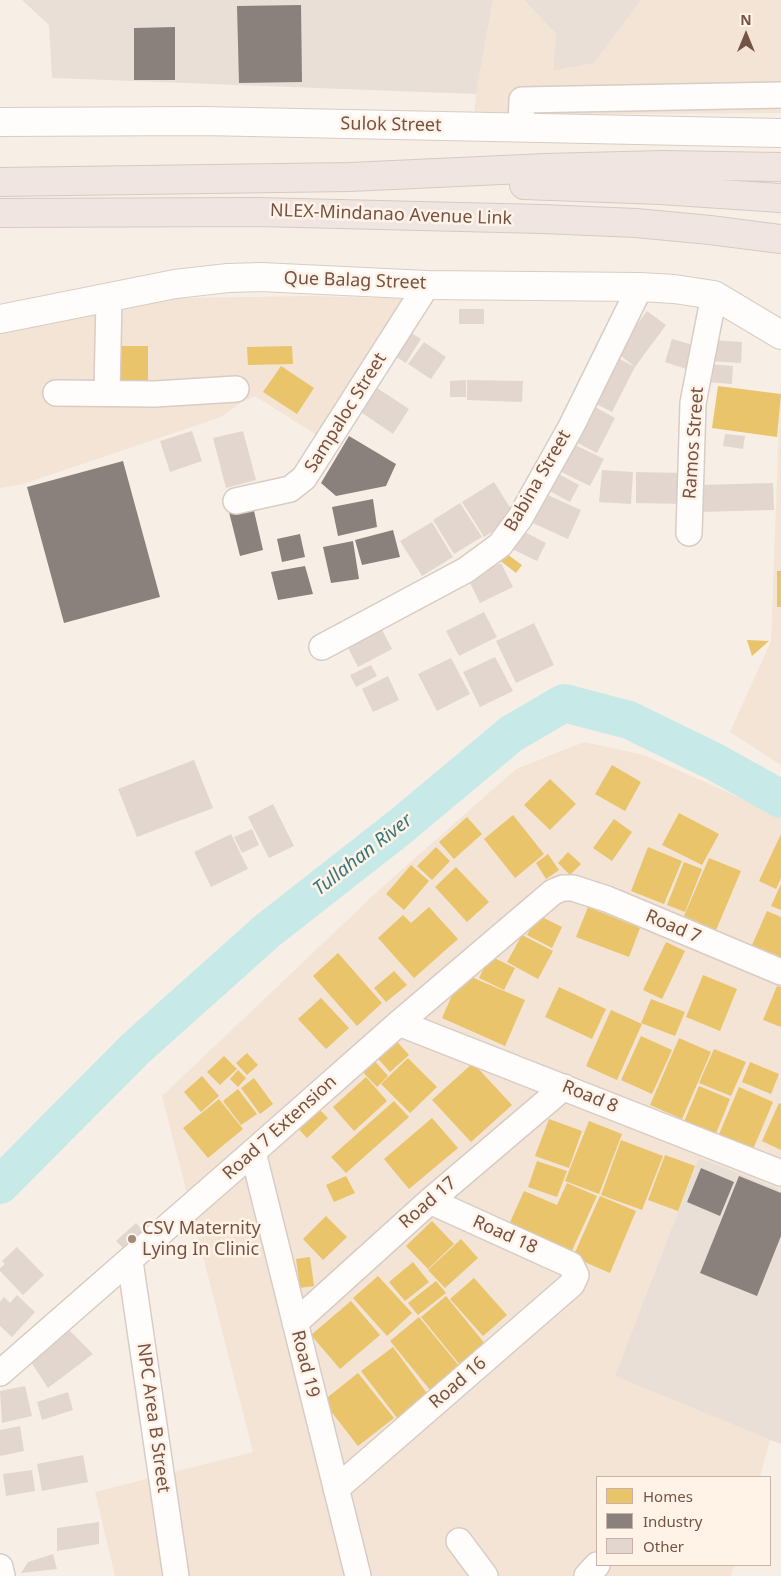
<!DOCTYPE html>
<html>
<head>
<meta charset="utf-8">
<style>
	body { margin:0 }
	#map { position:relative; width:781px; height:1576px; overflow:hidden; background:#f7efe6; font-family:"Noto Sans",sans-serif }
	canvas { display:block }
	.legend { position:absolute; left:596px; top:1476px; width:175px; height:90px; box-sizing:border-box; background:#fff3e7; border:1px solid #c8b3a6; margin:0; padding:6px 9px; list-style:none; font-size:15px; color:#765245 }
	.legend li { display:flex; align-items:center; gap:10px; height:25px }
	.legend b { width:25px; border:1px solid #c8b3a6 }
	.north { position:absolute; left:721px; top:10px; width:50px; height:50px; -webkit-text-stroke:4px #fff3e7; paint-order:stroke; rotate:0deg; font-size:14px; font-weight:700; line-height:20px; text-align:center; color:#765245 }
	.north::after { content:''; display:block; margin:auto; width:18px; height:22px; background:#765245; clip-path:polygon(50% 0,100% 100%,50% 72%,0 100%) }
</style>
</head>
<body>
<div id="map">
<canvas width="781" height="1576"></canvas>
<ul class="legend">
<li><b style="height:14px;background:#e9c46a"></b>Homes</li>
<li><b style="height:14px;background:#8a817c"></b>Industry</li>
<li><b style="height:14px;background:#e3d6ce"></b>Other</li>
</ul>
<div class="north">N</div>
</div>
<script>
const context = document.querySelector('canvas').getContext('2d');
context.lineJoin = 'round';
function paint(path, color) { context.fillStyle = color; context.fill(path, 'evenodd'); }
const toPath = rows => new Path2D(rows.map(r => 'M' + r).join(''));
function strokePath(path, color, width, dash) { context.strokeStyle = color; context.lineWidth = width; context.lineCap = dash ? 'butt' : 'round'; context.setLineDash(dash || []); context.stroke(path); }
function write(font, color, halo, rows, align = 'center') {
  context.font = font + ' "Noto Sans",sans-serif'; context.lineWidth = 5; context.setLineDash([]); context.textBaseline = 'middle'; context.strokeStyle = halo; context.fillStyle = color; for (const [text, x, y, turn = 0] of rows) {
    context.save(); context.translate(x, y); context.rotate((+turn || 0) * Math.PI / 180); context.textAlign = isNaN(turn) ? turn : align; if (halo) context.strokeText(text, 0, 0); context.fillText(text, 0, 0); context.restore();
  }
}
paint(toPath([
	[493,0,524,0,556,34,553,71,594,63,641,0,781,0,781,113,474,115,476,94],
	[310,296,412,299,318,436,255,396,242,402,221,417,23,484,0,488,0,333,26,325,181,298],
	[781,374,781,765,730,732,771,641],
	[584,742,644,755,781,816,781,1444,770,1440,760,1477,597,1477,597,1565,734,1565,731,1576,115,1576,95,1492,253,1452,162,1096,380,889,516,769]
]), '#f3e4d5');
paint(toPath([
	[22,0,493,0,476,94,52,78,49,25],
	[524,0,641,0,594,63,553,71,556,34],
	[699,1158,781,1190,781,1444,615,1376]
]), '#eadfd7');
paint(toPath([
	[117,346,148,346,148,390,118,390],
	[292,346,293,364,248,365,247,347],
	[281,366,314,388,297,414,263,392],
	[718,386,781,394,777,437,712,428],
	[504,552,522,565,516,573,502,562,492,560],
	[777,571,781,571,781,607,777,607],
	[747,640,769,641,752,656],
	[612,765,641,782,625,811,595,794],
	[550,779,576,804,550,830,524,805],
	[679,813,719,834,702,865,662,845],
	[513,815,544,854,515,878,484,839],
	[467,817,482,834,454,859,439,842],
	[614,819,632,832,612,861,593,848],
	[781,834,781,878,776,889,759,881],
	[436,847,450,861,432,880,417,866],
	[648,847,682,861,664,904,631,891],
	[568,852,581,864,570,875,558,863],
	[548,854,559,870,546,879,536,863],
	[709,858,741,871,716,930,684,916],
	[684,862,702,869,685,912,667,905],
	[411,865,429,881,404,910,386,894],
	[456,867,489,902,467,922,435,887],
	[781,884,781,910,771,906],
	[429,907,458,939,414,978,378,938,403,915,411,923],
	[588,907,640,928,629,957,576,937],
	[767,911,781,917,781,957,752,945],
	[538,915,562,927,552,948,527,935],
	[522,935,553,951,538,979,507,962],
	[666,942,685,951,662,999,643,990],
	[338,953,382,1003,357,1026,313,976],
	[490,956,515,968,504,990,479,978],
	[394,971,407,985,386,1002,374,988],
	[462,973,525,1000,505,1046,442,1018],
	[703,975,737,989,720,1031,686,1017],
	[777,986,781,987,781,1027,763,1020],
	[559,987,606,1009,592,1039,545,1017],
	[321,998,349,1028,326,1049,298,1019],
	[651,999,685,1012,675,1036,641,1023],
	[611,1010,642,1024,617,1080,586,1066],
	[391,1035,409,1055,390,1072,372,1052],
	[641,1036,672,1050,652,1094,621,1080],
	[679,1038,711,1052,682,1119,650,1105],
	[714,1049,746,1062,731,1096,699,1083],
	[247,1053,258,1065,247,1075,236,1063],
	[224,1056,237,1069,220,1085,207,1072],
	[372,1058,388,1076,377,1087,360,1069],
	[408,1058,437,1087,410,1113,381,1084],
	[750,1062,779,1074,771,1094,742,1082],
	[473,1063,512,1105,471,1142,432,1100],
	[238,1070,246,1078,238,1087,230,1079],
	[202,1076,219,1096,201,1112,184,1092],
	[366,1077,387,1101,354,1131,333,1107],
	[254,1078,273,1104,260,1114,241,1088],
	[699,1086,730,1099,715,1136,683,1124],
	[739,1087,773,1102,751,1154,717,1139],
	[238,1089,257,1114,241,1125,223,1101],
	[219,1099,243,1129,208,1158,183,1128],
	[394,1101,409,1117,346,1173,331,1157],
	[313,1103,328,1118,307,1138,293,1123],
	[779,1103,781,1104,781,1150,762,1141],
	[432,1118,458,1148,409,1189,384,1159],
	[549,1119,582,1131,569,1168,535,1156],
	[589,1121,622,1134,599,1194,565,1181],
	[621,1140,663,1156,642,1210,601,1195],
	[665,1155,695,1166,678,1211,648,1200],
	[537,1161,567,1171,557,1197,528,1187],
	[346,1176,355,1193,334,1202,326,1185],
	[567,1183,597,1196,569,1257,507,1229,524,1191,557,1205],
	[600,1196,636,1211,610,1273,573,1257],
	[326,1216,347,1237,323,1260,303,1239],
	[432,1221,454,1244,428,1269,406,1246],
	[461,1239,478,1258,445,1288,428,1270],
	[310,1257,314,1286,300,1288,296,1259],
	[413,1262,429,1282,405,1301,389,1282],
	[378,1276,412,1313,387,1336,353,1298],
	[474,1278,507,1315,483,1336,450,1299],
	[436,1281,446,1293,418,1315,408,1303],
	[446,1296,486,1345,460,1365,421,1317],
	[351,1301,380,1335,340,1369,311,1335],
	[419,1317,460,1367,431,1391,390,1341],
	[393,1347,429,1396,398,1419,361,1371],
	[358,1373,394,1418,358,1446,323,1401]
]), '#e9c46a');
paint(toPath([
	[301,5,302,82,239,83,237,6],
	[175,27,175,80,134,80,134,28],
	[349,436,396,464,386,486,336,496,321,483],
	[123,461,160,597,64,623,27,487],
	[373,499,377,527,338,536,332,507],
	[252,502,263,550,240,556,228,508],
	[393,530,400,557,362,565,355,540],
	[300,534,305,557,282,562,277,539],
	[353,541,359,579,331,583,323,547],
	[305,566,313,594,278,600,271,572],
	[701,1168,734,1182,720,1216,687,1202],
	[739,1176,781,1193,781,1236,757,1296,700,1273]
]), '#8a817c');
strokePath(toPath([
	[0,1185,135,1049,267,931,401,826,511,734,564,703,629,720,715,762,781,799]
]), '#c7e9e7', 38);
paint(toPath([
	[459,309,484,309,484,324,459,324],
	[647,311,666,325,635,367,612,412,590,401,614,356,635,367,616,352],
	[405,329,421,339,406,363,390,353],
	[672,339,700,347,692,371,665,362],
	[711,340,742,342,741,363,709,361],
	[424,342,446,357,431,379,408,364],
	[707,364,733,366,732,384,706,382],
	[466,380,466,397,450,397,450,381],
	[467,380,523,381,522,402,467,400],
	[371,384,409,409,393,434,355,408],
	[590,404,615,418,597,453,572,440],
	[192,431,202,461,170,472,160,441],
	[243,431,256,480,226,488,213,438],
	[725,434,745,436,743,449,723,446],
	[567,441,604,459,590,486,553,468],
	[602,470,633,472,631,504,599,502],
	[553,471,579,485,570,502,544,488],
	[636,472,684,473,683,504,636,503],
	[494,482,516,517,484,537,462,502],
	[773,483,774,510,699,512,698,485],
	[539,491,581,510,568,539,526,520],
	[460,503,482,537,454,554,433,520],
	[432,522,453,557,422,576,400,541],
	[519,529,546,543,537,561,510,548],
	[501,563,513,587,480,603,468,579],
	[484,612,497,637,459,656,446,631],
	[534,623,554,665,516,683,496,641],
	[380,626,392,649,358,667,346,644],
	[495,657,513,691,480,707,463,672],
	[451,658,470,694,437,711,418,674],
	[371,665,377,676,356,687,350,675],
	[388,676,399,700,373,712,362,689],
	[194,760,213,808,137,837,118,789],
	[273,804,294,846,269,858,248,817],
	[252,829,259,845,242,853,234,837],
	[231,834,248,869,211,887,194,852],
	[136,1223,148,1236,129,1254,116,1241],
	[17,1247,44,1275,23,1295,0,1271,0,1268,5,1264,2,1261],
	[17,1295,35,1312,12,1337,0,1326,0,1302,4,1297,10,1303],
	[64,1325,93,1354,48,1388,29,1359],
	[25,1386,32,1416,2,1423,0,1391],
	[68,1392,73,1410,42,1420,37,1402],
	[20,1426,24,1451,0,1456,0,1430],
	[83,1455,88,1482,42,1491,37,1464],
	[32,1470,35,1491,6,1496,3,1474],
	[99,1522,99,1544,57,1551,57,1528],
	[53,1554,57,1569,21,1573,28,1562]
]), '#e3d6ce');
const minor = toPath([
	[521,128,522,100,781,95],
	[56,393,155,394,236,389],
	[107,393,109,298],
	[236,501,290,489,304,478,427,285],
	[689,533,693,403,714,295],
	[322,647,466,570,500,545,520,518,571,427,640,287],
	[399,1023,781,1173],
	[253,1152,358,1576],
	[130,1261,176,1576],
	[295,1323,430,1201,564,1087],
	[0,1373,253,1152,399,1023,553,892,563,888,573,888,607,899,781,972],
	[336,1489,572,1284,576,1275,571,1265,430,1201],
	[459,1541,485,1576],
	[0,1567,2,1576],
	[587,1576,597,1565]
]);
const tertiary = toPath([
	[0,122,202,121,781,133],
	[0,319,175,284,228,278,261,277,427,285,640,287,674,289,714,295,781,335]
]);
const motorway = toPath([
	[0,182,350,177,545,168,662,165,781,167],
	[524,185,660,190,781,198],
	[0,213,258,212,542,219,636,223,710,230,781,239]
]);
strokePath(minor, '#d8ccc4', 28);
strokePath(tertiary, '#d8ccc4', 30);
strokePath(motorway, '#d6cac3', 30);
strokePath(minor, '#fefdfb', 25);
strokePath(tertiary, '#fefdfb', 28);
strokePath(motorway, '#f1e5e2', 28);
for (const [x, y, r, color] of [
	[132,1239,5,"#a3897d"]
]) { const dot = new Path2D(); dot.arc(x, y, r, 0, 2 * Math.PI); context.fillStyle = color; context.fill(dot); strokePath(dot, '#fff3e7', 2); }
write('18px', '#765245', '#fff3e7', [
	["Sulok Street",391,125,1],
	["NLEX-Mindanao Avenue Link",391,215,2],
	["Que Balag Street",355,281,2],
	["Sampaloc Street",346,413,-58],
	["Ramos Street",694,443,-86],
	["Babina Street",538,481,-60],
	["Road 7",673,927,23],
	["Road 8",590,1097,22],
	["Road 7 Extension",280,1128,-42],
	["Road 17",428,1203,-41],
	["Road 18",505,1235,24],
	["Road 19",305,1364,76],
	["Road 16",458,1383,-41],
	["NPC Area B Street",153,1418,82]
]);
write('18px', '#765245', '#fff3e7', [
	["CSV Maternity",142,1229],
	["Lying In Clinic",142,1250]
], 'left');
write('italic 19px', '#38787d', '#fff3e7', [
	["Tullahan River",363,855,-38]
]);
</script>
</body>
</html>
